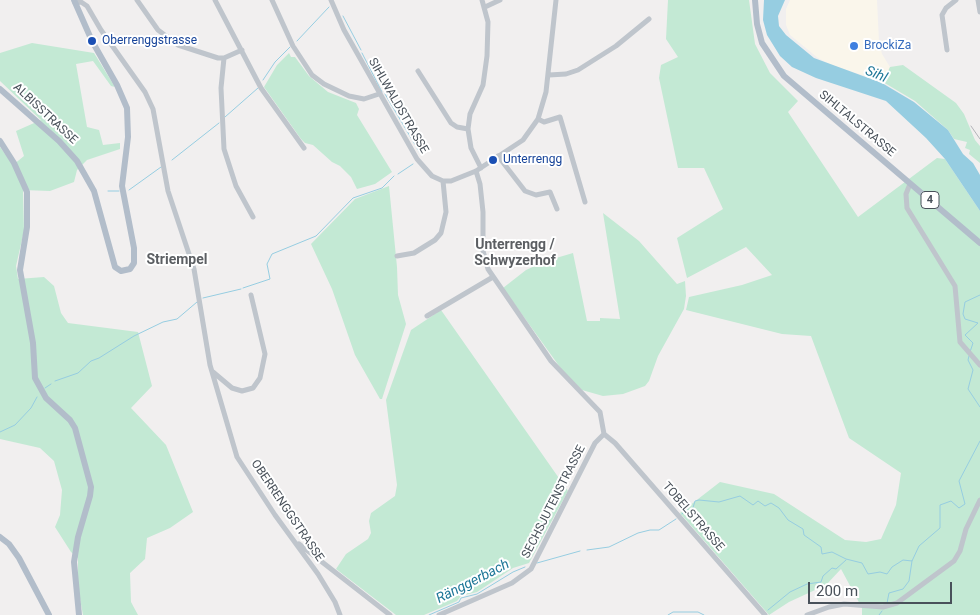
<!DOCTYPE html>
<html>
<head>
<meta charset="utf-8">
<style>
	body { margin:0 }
	#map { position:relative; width:980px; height:615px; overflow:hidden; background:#f1efef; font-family:Roboto,sans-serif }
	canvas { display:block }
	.scale { position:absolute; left:808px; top:582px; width:144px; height:22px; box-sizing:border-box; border:2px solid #49515a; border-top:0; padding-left:6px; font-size:15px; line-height:18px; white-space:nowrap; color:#49515a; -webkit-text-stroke:4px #fff; paint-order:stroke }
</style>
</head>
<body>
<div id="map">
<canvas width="980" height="615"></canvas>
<div class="scale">200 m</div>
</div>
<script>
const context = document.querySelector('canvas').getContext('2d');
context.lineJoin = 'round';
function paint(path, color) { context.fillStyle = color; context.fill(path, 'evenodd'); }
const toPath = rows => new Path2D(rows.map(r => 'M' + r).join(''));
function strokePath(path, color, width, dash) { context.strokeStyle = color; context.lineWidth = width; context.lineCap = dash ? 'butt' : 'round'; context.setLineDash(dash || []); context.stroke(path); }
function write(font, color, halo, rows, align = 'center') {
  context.font = font + ' Roboto,sans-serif'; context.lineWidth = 4; context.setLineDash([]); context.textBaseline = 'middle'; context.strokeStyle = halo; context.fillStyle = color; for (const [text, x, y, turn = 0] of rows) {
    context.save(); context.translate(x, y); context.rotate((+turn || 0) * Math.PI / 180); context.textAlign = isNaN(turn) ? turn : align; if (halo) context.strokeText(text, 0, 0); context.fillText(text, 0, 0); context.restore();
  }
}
paint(toPath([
	[790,0,877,0,879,42,882,54,890,67,883,82,832,65,818,58,790,35,786,25,786,9]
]), '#faf6eb');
paint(toPath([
	[668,0,749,0,755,44,770,73,798,101,788,112,858,217,937,158,945,159,980,211,980,615,862,615,862,608,841,569,826,585,789,602,769,615,680,513,720,482,774,494,845,540,866,542,881,539,896,505,901,473,849,438,811,336,782,334,686,310,689,297,742,285,772,275,746,247,687,278,677,238,723,209,704,168,678,168,659,78,661,65,678,57,666,39],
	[32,43,94,53,115,87,111,86,93,61,76,64,87,127,99,130,103,145,120,143,120,149,87,160,77,170,74,182,50,191,23,190,24,231,16,266,18,279,44,277,54,286,61,313,68,323,138,332,152,386,131,408,166,445,193,512,170,528,147,538,145,559,130,573,131,602,138,615,83,615,78,588,78,558,71,552,55,527,60,515,62,490,54,461,40,448,0,439,0,147,13,165,24,156,16,131,41,120,0,81,0,53],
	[289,53,291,57,295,57,309,76,328,92,356,103,359,109,357,115,392,172,375,184,357,189,351,177,340,166,332,162,313,145,305,143,301,139,264,87,277,65],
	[903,65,956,103,964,114,975,140,980,146,980,163,969,154,970,150,965,148,967,142,954,139,948,130,915,101,883,82,890,67],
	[389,186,397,267,398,295,406,324,382,399,380,399,355,355,332,289,311,244,355,199],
	[603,213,639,241,677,284,685,281,686,296,684,309,658,356,649,381,645,386,623,394,603,396,582,390,562,370,503,288,526,270,546,261,573,253,587,321,600,321,600,318,620,319],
	[441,310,568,491,529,563,513,568,477,592,461,596,457,601,424,615,396,615,336,569,346,554,368,539,371,533,369,521,371,513,395,496,397,485,386,400,411,330]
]), '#c3e9d4');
paint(toPath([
	[764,0,785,0,778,16,779,26,786,35,814,58,882,83,914,102,948,130,963,154,973,163,980,175,980,211,945,159,926,138,886,101,816,78,792,67,780,56,767,35,763,20]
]), '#96cde1');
strokePath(toPath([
	[343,16,361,50],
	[297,41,329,7],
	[362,53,382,92],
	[263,80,275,62,290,47],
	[385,94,420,153],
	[225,117,258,88],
	[172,160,219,123],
	[398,174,413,164],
	[129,190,161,167],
	[108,191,119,191],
	[243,288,270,279,267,264,272,254,316,236,353,198,382,188,394,176],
	[203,298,241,289],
	[970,352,973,343,965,335,978,323,965,319,963,314,965,302,980,295],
	[969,356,968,360,973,370,968,389,980,407],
	[55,381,78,373,91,361,99,358,134,336,163,322,177,319,197,302],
	[45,388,51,384],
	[0,432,15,425,31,408,37,397],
	[682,514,686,510,692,511,695,501,699,500,719,502,740,496,753,505,758,501,765,506,771,503,779,508,788,520,803,529,804,535,821,547,822,554,832,552,846,559,862,563,868,574,880,572,887,574,892,567,903,560,912,561,919,546,940,528,940,505,951,501,959,508,965,504,959,481,980,441],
	[587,550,609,547,638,533,650,530,659,530,676,519],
	[537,563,580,551],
	[887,603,889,593,903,589,909,581,912,561],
	[768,610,790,592,807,584,821,582,823,576,832,568,836,569,846,560],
	[429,615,459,602,461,598,477,594,513,572,525,567],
	[668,615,673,612,698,612,704,615],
	[879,615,882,611]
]), '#96cde1', 1);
strokePath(toPath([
	[137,0,158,30,178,45,218,58,224,58,242,50],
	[215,0,261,88,304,148],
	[272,0,293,46,312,75,324,84,349,96,364,99,379,94],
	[331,0,344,30,417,159,432,176,443,181,451,181,476,171,523,140,538,119,546,92,556,0],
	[978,0,980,12],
	[75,3,81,2,87,6,101,30,145,92,153,109,168,191,194,269,210,365,237,457,275,515,318,574,335,602,340,615],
	[485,7,500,0],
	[947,50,942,15,946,8,956,0],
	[224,58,221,88,224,149,236,186,253,217],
	[418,71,451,123,457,127,468,129],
	[549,75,566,74,578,70,616,46,649,19],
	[538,119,544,122,560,117,585,202],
	[498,156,525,191,536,195,550,192,557,209],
	[481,168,471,148,468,129,470,114,483,85,487,56,488,22,482,0],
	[476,171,480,184,483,212,483,251,488,269,551,361,600,412,604,434],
	[910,184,906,194,907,208,955,286,960,342,980,365],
	[397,256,414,253,435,240,441,233,446,212,443,181],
	[427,316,493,277],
	[213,372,232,388,242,391,253,388,260,378,265,354,251,295],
	[604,434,615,443,765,615],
	[299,544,390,615],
	[439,615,512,583,531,569,595,443,604,434],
	[807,615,829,607,844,604,883,607,897,603,954,561,960,551,966,529,980,500]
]), '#bfc5cc', 5);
strokePath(toPath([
	[755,0,757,24,762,43,784,76,980,243],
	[0,89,59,141,77,161,94,191,115,267,121,271,130,269,134,263,134,248,122,186,128,137,127,108,117,85,92,41,74,0],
	[0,141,14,163,27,192,27,227,20,270,33,343,35,378,46,398,70,420,75,428,91,487,90,496,78,537,74,562,79,615],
	[0,537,9,544,19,558,49,615]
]), '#b2bdca', 6);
strokePath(toPath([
	[971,126,980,139]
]), '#b2b4b8', 1);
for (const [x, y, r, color] of [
	[92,41,5,"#1a4fb4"],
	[854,46,5,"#3f7fe0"],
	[493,160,5,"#1a4fb4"]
]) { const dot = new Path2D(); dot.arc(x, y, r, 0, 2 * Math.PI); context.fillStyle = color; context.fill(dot); strokePath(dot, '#fff', 2); }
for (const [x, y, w] of [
	[930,200,18]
]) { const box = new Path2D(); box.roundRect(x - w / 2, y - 8.5, w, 17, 4); context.fillStyle = '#fff'; context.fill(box); strokePath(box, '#49515a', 1); }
write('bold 11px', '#49515a', null, [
	["4",930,200]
]);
write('12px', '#164399', '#fff', [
	["Oberrenggstrasse",102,41],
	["Unterrengg",503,160]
], 'left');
write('12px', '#366cbe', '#fff', [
	["BrockiZa",864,46]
], 'left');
write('12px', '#49515a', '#fff', [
	["SIHLWALDSTRASSE",398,106,60],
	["ALBISSTRASSE",45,114,43],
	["SIHLTALSTRASSE",857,124,40],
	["SECHSJUTENSTRASSE",554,502,-63],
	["OBERRENGGSTRASSE",287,511,56],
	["TOBELSTRASSE",693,517,49]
]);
write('italic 14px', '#1f7798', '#fff', [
	["Sihl",876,75,22],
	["Ränggerbach",473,582,-27]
]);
write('bold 14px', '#5c5f63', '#fff', [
	["Unterrengg /",515,245],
	["Schwyzerhof",515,261],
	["Striempel",177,260]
]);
</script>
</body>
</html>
